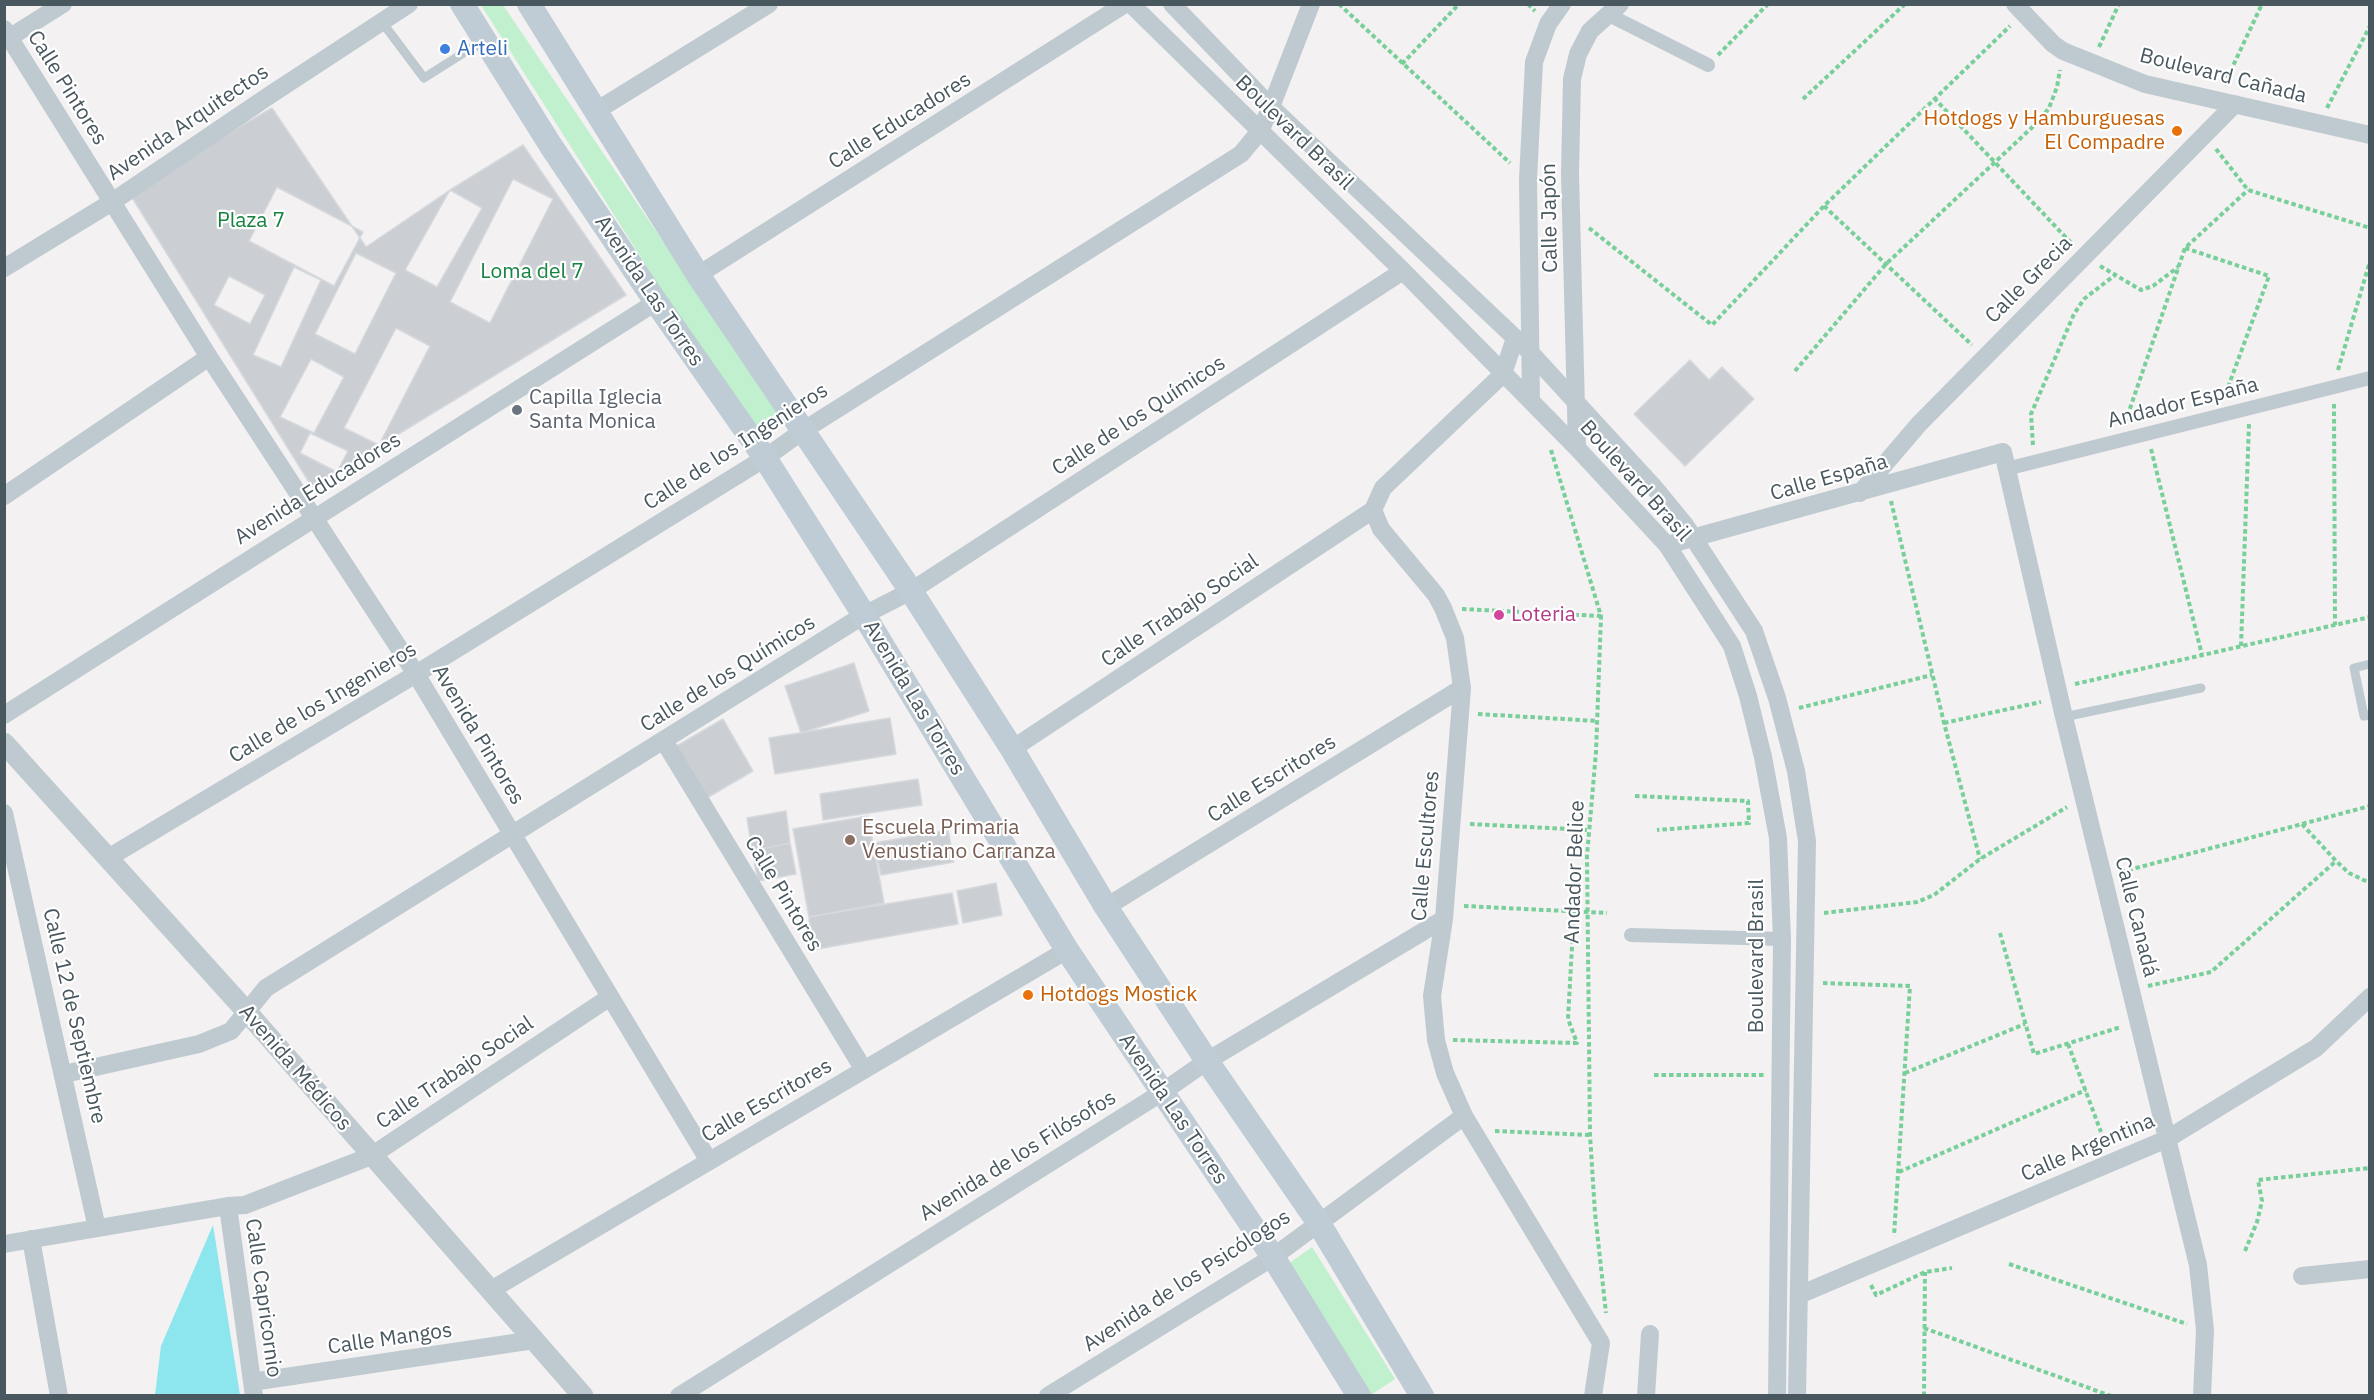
<!DOCTYPE html>
<html>
<head>
<meta charset="utf-8">
<style>
	body { margin:0 }
	#map { position:relative; width:2374px; height:1400px; overflow:hidden; background:#f3f1f1; font-family:"IBM Plex Sans",sans-serif }
	canvas { display:block }
	.frame { position:absolute; inset:0; border:6px solid #49575f; pointer-events:none }
</style>
</head>
<body>
<div id="map">
<canvas width="2374" height="1400"></canvas>
<div class="frame"></div>
</div>
<script>
const context = document.querySelector('canvas').getContext('2d');
context.lineJoin = 'round';
function paint(path, color) { context.fillStyle = color; context.fill(path, 'evenodd'); }
const toPath = rows => new Path2D(rows.map(r => 'M' + r).join(''));
function strokePath(path, color, width, dash) { context.strokeStyle = color; context.lineWidth = width; context.lineCap = dash ? 'butt' : 'round'; context.setLineDash(dash || []); context.stroke(path); }
function write(font, color, halo, rows, align = 'center') {
  context.font = font + ' "IBM Plex Sans",sans-serif'; context.lineWidth = 4.5; context.setLineDash([]); context.textBaseline = 'middle'; context.strokeStyle = halo; context.fillStyle = color; for (const [text, x, y, turn = 0] of rows) {
    context.save(); context.translate(x, y); context.rotate((+turn || 0) * Math.PI / 180); context.textAlign = isNaN(turn) ? turn : align; if (halo) context.strokeText(text, 0, 0); context.fillText(text, 0, 0); context.restore();
  }
}
paint(toPath([
	[481,5,503,5,781,416,755,432,656,281],
	[1312,1247,1395,1379,1371,1395,1368,1395,1284,1267]
]), '#c0f0cd');
paint(toPath([
	[213,1225,240,1395,155,1395,161,1346]
]), '#8de5ed');
const building = toPath([
	[272,108,366,247,450,190,523,145,626,295,312,487,128,191,272,108],
	[513,179,553,199,490,323,450,302,513,179],
	[277,187,363,232,334,286,249,241,277,187],
	[450,190,482,208,437,287,405,270,450,190],
	[356,253,396,273,355,354,315,334,356,253],
	[294,267,321,280,281,367,253,355,294,267],
	[229,276,265,295,250,324,214,305,229,276],
	[396,328,430,346,379,445,344,428,396,328],
	[311,359,344,377,314,433,280,417,311,359],
	[1690,360,1709,380,1722,367,1754,399,1685,466,1634,414,1690,360],
	[310,433,348,451,337,472,300,453,310,433],
	[854,663,869,711,801,733,785,686,854,663],
	[890,718,896,754,775,774,769,738,890,718],
	[723,719,753,771,705,799,675,747,723,719],
	[918,779,922,805,823,820,820,794,918,779],
	[786,811,790,843,752,851,747,818,786,811],
	[868,816,884,903,809,917,793,829,868,816],
	[948,830,954,862,881,875,874,843,948,830],
	[790,843,796,874,758,881,752,851,790,843],
	[996,883,1002,915,963,923,957,891,996,883],
	[952,893,958,924,812,950,809,917,952,893]
]);
paint(building, '#cbcfd3');
strokePath(building, '#d5d8dc', 1.5);
strokePath(toPath([
	[1339,4,1510,163],
	[1528,4,1535,11],
	[2099,47,2119,4],
	[1718,55,1768,4],
	[1402,64,1459,4],
	[2224,85,2262,4],
	[1934,98,2073,245],
	[1803,99,1905,4],
	[2327,108,2370,26],
	[2216,149,2248,190,2370,228],
	[1824,206,1972,345],
	[1589,228,1712,325,1824,206,2010,26],
	[2185,248,2269,276,2224,398],
	[2100,266,2141,290,2153,286,2178,267],
	[2338,370,2370,261],
	[1795,371,1886,264,2039,121,2049,108,2057,87,2060,70],
	[2334,404,2335,625],
	[2125,423,2185,248,2248,190],
	[2033,445,2031,414,2074,314,2084,299,2115,275],
	[2151,449,2202,655],
	[1551,450,1601,616,1596,752,1587,856,1590,1135,1595,1213,1606,1313],
	[1891,501,1944,723,1980,859],
	[1462,609,1601,616],
	[2241,646,2249,424],
	[2075,684,2370,617],
	[1799,708,1932,675],
	[1478,714,1597,721],
	[1944,723,2041,702],
	[1635,796,1748,801,1749,823,1657,830],
	[1470,824,1589,830],
	[2302,824,2336,861,2349,873,2370,883],
	[2121,872,2370,806],
	[1464,906,1607,913],
	[1824,913,1917,902,1934,895,1980,859,2067,807],
	[2000,933,2034,1054,2121,1027],
	[1823,983,1910,986,1894,1236],
	[2148,986,2211,972,2336,861],
	[1453,1040,1577,1043,1568,1019,1574,911],
	[2068,1044,2101,1132],
	[1905,1073,2025,1024],
	[1654,1075,1764,1075],
	[1495,1131,1590,1135],
	[1899,1172,2086,1090],
	[2245,1251,2257,1222,2262,1201,2258,1180,2370,1168],
	[2009,1264,2187,1324],
	[1871,1285,1876,1295,1925,1272,1952,1268],
	[1924,1328,2111,1396],
	[1924,1396,1925,1272]
]), '#78cf9a', 4, [4.5, 3]);
strokePath(toPath([
	[382,22,424,78,484,40],
	[2370,664,2354,668,2364,716,2370,715],
	[2064,717,2201,688]
]), '#bfcad0', 9);
strokePath(toPath([
	[1607,14,1708,65],
	[2006,469,2370,378],
	[1631,935,1782,939]
]), '#bfcad0', 14);
strokePath(toPath([
	[1131,4,1403,271,1577,448,1667,545,1732,646,1748,696,1763,757,1778,838,1782,939,1777,1396],
	[1172,4,1271,107,1529,351,1653,486,1685,525,1754,631,1777,698,1796,771,1807,841,1797,1396],
	[2015,4,2053,44,2063,51,2145,84,2370,135],
	[4,29,209,357,416,674,709,1161],
	[4,41,63,4],
	[596,111,769,4],
	[4,268,112,202,270,95,409,4],
	[698,275,1125,4],
	[1515,338,1503,374,1383,488,1373,510,1381,529,1436,595,1443,608,1455,638,1462,688,1444,919,1432,996,1436,1040,1445,1073,1464,1116,1601,1343,1593,1396],
	[1531,401,1528,179,1534,62,1548,24,1562,4],
	[1577,448,1570,174,1572,79,1578,54,1590,31,1620,4],
	[1860,493,1919,424,2235,104],
	[4,496,209,357],
	[1667,545,2003,452,2064,717,2198,1265,2205,1330,2202,1396],
	[4,715,656,302],
	[664,741,864,1070],
	[1012,749,1373,510],
	[4,813,97,1228],
	[108,858,416,674,765,458,804,430,1241,154,1260,131,1271,107,1311,4],
	[1106,907,1462,688],
	[64,1074,199,1044,231,1031,266,988,864,615,911,591,1403,271],
	[228,1206,254,1396],
	[31,1239,59,1396],
	[4,1244,228,1206,245,1205,371,1156,610,997],
	[2302,1276,2370,1269],
	[491,1290,1067,950],
	[1799,1295,2167,1139,2316,1048,2370,997],
	[252,1382,534,1340],
	[679,1396,1161,1093,1207,1061,1444,919],
	[1048,1396,1273,1257,1464,1116],
	[1646,1396,1650,1334]
]), '#bfcad0', 18);
strokePath(toPath([
	[4,743,247,1012,583,1396]
]), '#bfcad0', 21);
strokePath(toPath([
	[462,4,551,146,656,302,765,458,864,615,1067,950,1273,1257,1359,1396],
	[529,4,698,275,911,591,1012,749,1106,907,1207,1061,1318,1222,1422,1396]
]), '#bfccd5', 24);
for (const [x, y, r, color] of [
	[445,49,6,"#3f7fe0"],
	[2177,131,6,"#e8710a"],
	[517,410,6,"#6b7280"],
	[1499,615,6,"#d1479c"],
	[850,840,6,"#8d6e63"],
	[1028,995,6,"#e8710a"]
]) { const dot = new Path2D(); dot.arc(x, y, r, 0, 2 * Math.PI); context.fillStyle = color; context.fill(dot); strokePath(dot, '#fff', 2); }
write('21px', '#366cbe', '#fff', [
	["Arteli",457,49]
], 'left');
write('21px', '#49575f', '#fff', [
	["Boulevard Cañada",2223,76,14],
	["Calle Pintores",67,88,58],
	["Calle Educadores",900,121,-32],
	["Avenida Arquitectos",188,123,-34],
	["Boulevard Brasil",1294,133,44],
	["Calle Japón",1550,218,-91],
	["Calle Grecia",2029,280,-45],
	["Avenida Las Torres",649,291,56],
	["Andador España",2183,403,-14],
	["Calle de los Químicos",1139,416,-33],
	["Calle de los Ingenieros",736,447,-33],
	["Calle España",1829,478,-16],
	["Boulevard Brasil",1635,481,48],
	["Avenida Educadores",318,489,-32],
	["Calle Trabajo Social",1180,611,-34],
	["Calle de los Químicos",728,674,-32],
	["Avenida Las Torres",914,698,59],
	["Calle de los Ingenieros",323,703,-31],
	["Avenida Pintores",478,735,59],
	["Calle Escritores",1272,779,-32],
	["Calle Escultores",1426,846,-85],
	["Andador Belice",1575,872,-88],
	["Calle Pintores",783,894,59],
	["Calle Canadá",2136,917,76],
	["Boulevard Brasil",1757,956,-90],
	["Calle 12 de Septiembre",74,1016,77],
	["Avenida Médicos",295,1068,49],
	["Calle Trabajo Social",455,1073,-34],
	["Calle Escritores",767,1101,-30],
	["Avenida Las Torres",1173,1109,56],
	["Calle Argentina",2088,1148,-23],
	["Avenida de los Filósofos",1018,1156,-32],
	["Avenida de los Psicólogos",1187,1281,-33],
	["Calle Capricornio",263,1298,82],
	["Calle Mangos",390,1339,-8]
]);
write('21px', '#c56008', '#fff', [
	["Hotdogs y Hamburguesas",2165,119],
	["El Compadre",2165,143],
	["Hotdogs Mostick",1040,995,"left"]
], 'right');
write('21px', '#178340', '#fff', [
	["Plaza 7",251,221],
	["Loma del 7",532,272]
]);
write('21px', '#5b616d', '#fff', [
	["Capilla Iglecia",529,398],
	["Santa Monica",529,422]
], 'left');
write('21px', '#b23c85', '#fff', [
	["Loteria",1511,615]
], 'left');
write('21px', '#785e54', '#fff', [
	["Escuela Primaria",862,828],
	["Venustiano Carranza",862,852]
], 'left');
</script>
</body>
</html>
